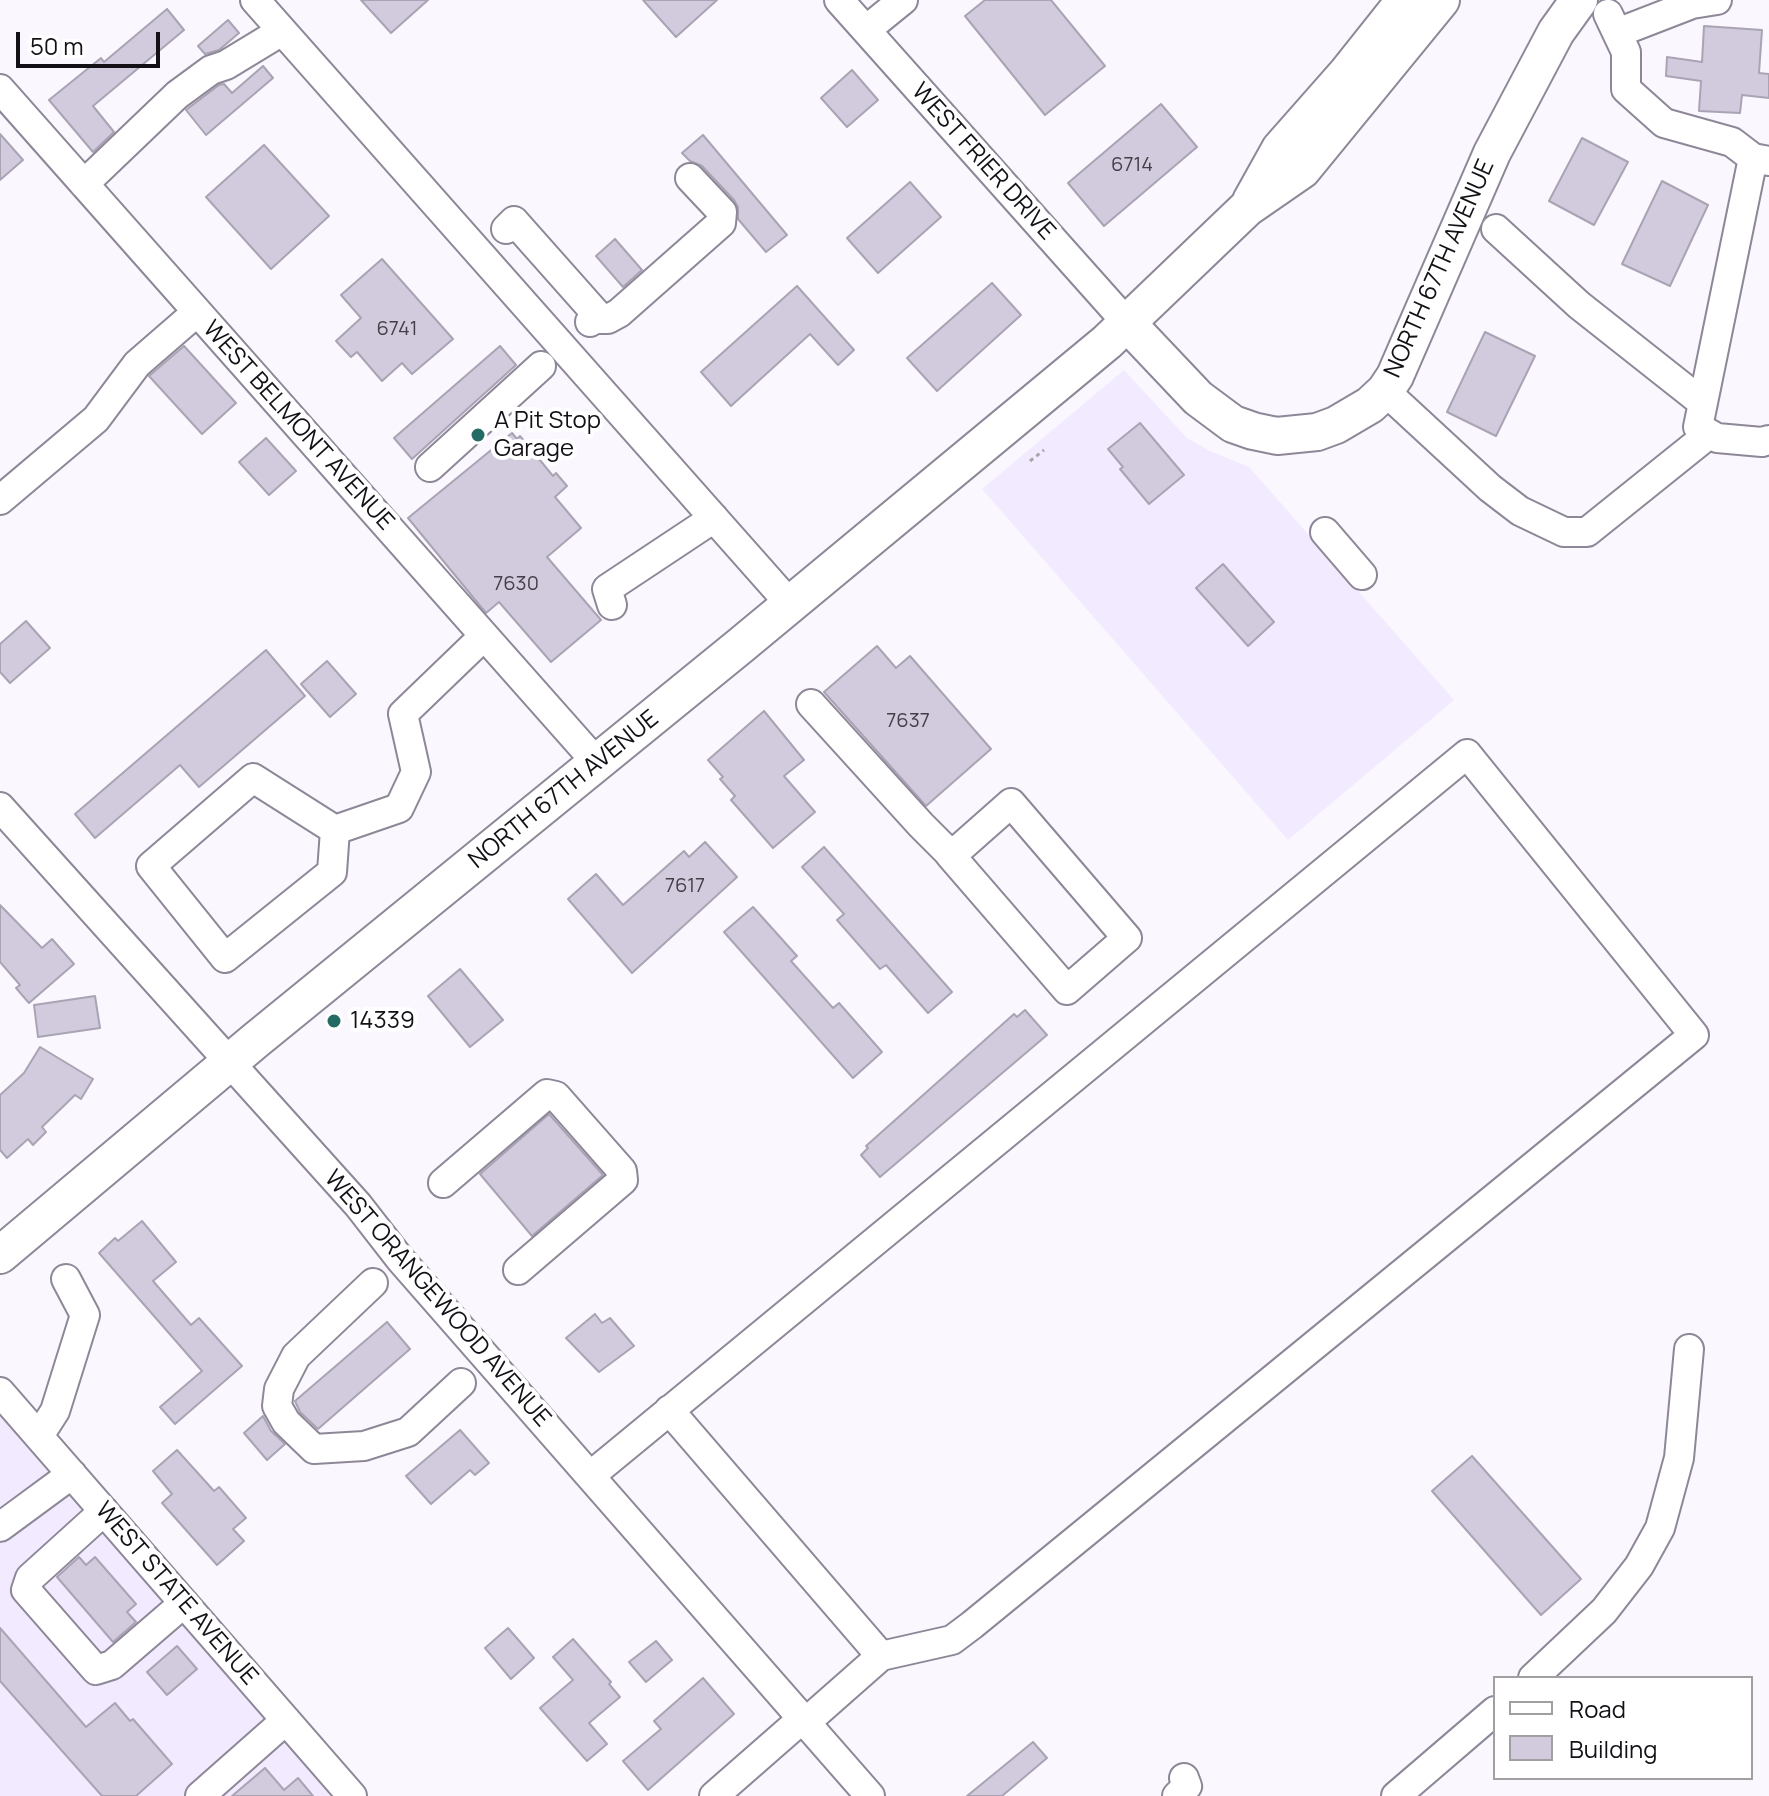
<!DOCTYPE html>
<html>
<head>
<meta charset="utf-8">
<style>
	body { margin:0 }
	#map { position:relative; width:1769px; height:1796px; overflow:hidden; background:#faf7fe; font-family:Manrope,sans-serif }
	canvas { display:block }
	.legend { position:absolute; left:1493px; top:1676px; width:260px; height:104px; box-sizing:border-box; background:#fff; border:2px solid #a19fa2; margin:0; padding:10px 14px; list-style:none; font-size:24px; color:#131016 }
	.legend li { display:flex; align-items:center; gap:16px; height:40px }
	.legend b { width:40px; border:2px solid #a19fa2 }
	.scale { position:absolute; left:16px; top:32px; width:144px; height:36px; box-sizing:border-box; border:4px solid #131016; border-top:0; padding-left:10px; font-size:24px; line-height:28px; white-space:nowrap; color:#131016; -webkit-text-stroke:6px #fff; paint-order:stroke }
</style>
</head>
<body>
<div id="map">
<canvas width="1769" height="1796"></canvas>
<ul class="legend">
<li><b style="height:10px;background:#fff"></b>Road</li>
<li><b style="height:22px;background:#d2cbdd"></b>Building</li>
</ul>
<div class="scale">50 m</div>
</div>
<script>
const context = document.querySelector('canvas').getContext('2d');
context.lineJoin = 'round';
function paint(path, color) { context.fillStyle = color; context.fill(path, 'evenodd'); }
const toPath = rows => new Path2D(rows.map(r => 'M' + r).join(''));
function strokePath(path, color, width, dash) { context.strokeStyle = color; context.lineWidth = width; context.lineCap = dash ? 'butt' : 'round'; context.setLineDash(dash || []); context.stroke(path); }
function write(font, color, halo, rows, align = 'center') {
  context.font = font + ' Manrope,sans-serif'; context.lineWidth = 8; context.setLineDash([]); context.textBaseline = 'middle'; context.strokeStyle = halo; context.fillStyle = color; for (const [text, x, y, turn = 0] of rows) {
    context.save(); context.translate(x, y); context.rotate((+turn || 0) * Math.PI / 180); context.textAlign = isNaN(turn) ? turn : align; if (halo) context.strokeText(text, 0, 0); context.fillText(text, 0, 0); context.restore();
  }
}
paint(toPath([
	[1124,370,1187,438,1210,451,1249,467,1454,700,1288,840,982,489],
	[0,1411,338,1796,0,1796]
]), '#f2eaff');
const building = toPath([
	[361,0,428,0,391,33,361,0],
	[643,0,717,0,676,37,643,0],
	[985,0,1051,0,1105,66,1045,115,965,16,985,0],
	[167,9,184,30,93,106,114,132,93,152,49,100,101,58,104,62,167,9],
	[228,20,239,33,219,50,205,54,198,46,228,20],
	[1704,26,1762,30,1759,73,1769,74,1769,98,1742,95,1740,113,1699,111,1701,81,1666,76,1667,57,1702,62,1704,26],
	[263,66,273,78,206,135,186,110,219,85,224,84,232,93,263,66],
	[852,70,878,100,847,127,821,98,852,70],
	[1161,104,1197,147,1104,226,1068,183,1161,104],
	[0,134,23,160,0,180,0,134],
	[703,135,787,235,766,252,738,219,738,207,734,200,702,166,690,161,682,153,703,135],
	[1582,138,1628,162,1594,225,1549,201,1582,138],
	[264,145,329,216,271,269,206,197,264,145],
	[1662,181,1708,205,1670,286,1622,264,1662,181],
	[910,182,941,217,878,273,847,238,910,182],
	[615,239,642,270,623,287,596,256,615,239],
	[382,259,453,339,412,374,402,363,382,381,357,352,351,357,336,341,361,318,341,295,382,259],
	[992,283,1021,315,937,391,907,358,992,283],
	[797,286,854,350,838,365,810,334,731,406,701,372,797,286],
	[1485,332,1535,356,1496,436,1447,412,1485,332],
	[184,346,236,403,202,434,149,376,184,346],
	[500,346,516,365,412,459,394,438,500,346],
	[1140,423,1184,475,1149,504,1120,469,1123,467,1108,449,1140,423],
	[512,433,517,439,520,436,553,476,556,473,567,486,555,497,581,528,547,557,601,620,551,662,499,602,486,613,408,518,512,433],
	[266,438,296,471,269,495,239,462,266,438],
	[1223,564,1274,622,1248,646,1196,588,1223,564],
	[26,621,50,648,10,683,0,672,0,644,26,621],
	[877,646,896,668,910,656,991,749,926,806,824,692,877,646],
	[266,650,305,696,199,787,180,765,95,838,75,814,266,650],
	[327,661,356,694,330,717,301,684,327,661],
	[764,711,804,760,784,776,815,812,773,848,731,800,735,796,720,779,723,777,708,760,764,711],
	[705,842,737,877,632,973,568,899,596,874,623,905,684,851,689,857,705,842],
	[824,847,952,992,928,1013,886,965,880,969,837,920,844,914,802,867,824,847],
	[0,905,42,948,52,939,74,964,29,1003,16,988,20,985,0,962,0,905],
	[753,907,797,956,791,961,833,1008,839,1003,882,1052,853,1078,724,932,753,907],
	[460,969,503,1020,470,1047,428,996,460,969],
	[95,996,100,1028,38,1037,34,1005,95,996],
	[1025,1010,1047,1035,880,1177,861,1155,868,1148,866,1146,1014,1014,1017,1017,1025,1010],
	[40,1047,93,1079,81,1099,75,1095,42,1127,46,1132,33,1145,28,1139,7,1158,0,1150,0,1095,24,1073,40,1047],
	[549,1114,603,1175,532,1236,480,1174,549,1114],
	[142,1221,176,1262,153,1281,191,1325,199,1318,242,1366,175,1424,160,1407,202,1371,99,1253,115,1238,118,1241,142,1221],
	[595,1314,602,1323,610,1318,634,1346,599,1372,566,1338,595,1314],
	[387,1322,410,1349,318,1429,300,1412,295,1401,387,1322],
	[263,1416,271,1431,285,1444,267,1460,244,1433,263,1416],
	[460,1430,489,1463,475,1475,470,1470,431,1504,406,1476,460,1430],
	[177,1450,214,1491,219,1487,246,1518,233,1529,244,1541,217,1565,162,1503,172,1494,153,1471,177,1450],
	[1472,1456,1581,1579,1541,1615,1432,1491,1472,1456],
	[79,1557,86,1565,95,1557,136,1604,127,1612,136,1622,113,1642,57,1577,79,1557],
	[0,1628,86,1727,115,1703,130,1721,133,1719,172,1764,136,1796,102,1796,0,1681,0,1628],
	[508,1628,534,1658,511,1679,485,1648,508,1628],
	[573,1639,611,1682,609,1684,620,1697,589,1723,607,1744,587,1761,540,1708,573,1680,553,1657,573,1639],
	[656,1641,672,1660,646,1682,629,1662,656,1641],
	[177,1646,197,1669,167,1695,147,1672,177,1646],
	[703,1678,734,1714,648,1790,623,1761,661,1729,654,1721,703,1678],
	[1033,1742,1047,1758,1002,1796,967,1796,1033,1742],
	[265,1768,284,1790,298,1778,313,1796,232,1796,265,1768]
]);
paint(building, '#d2cbdd');
strokePath(building, '#a9a3b4', 2);
const minor = toPath([
	[255,0,790,604],
	[839,0,1127,323],
	[1608,14,1626,52,1626,89,1664,123,1732,142,1753,158,1769,161],
	[866,30,903,0],
	[1617,33,1692,4,1717,0],
	[0,89,597,763],
	[1753,158,1698,427,1717,438,1762,442,1769,440],
	[84,184,177,95,211,70,226,65,282,31],
	[506,229,514,221,601,319],
	[1496,229,1579,305,1703,403],
	[590,322,594,318,608,319,619,313,721,223,722,212,690,178],
	[1385,391,1490,488,1520,511,1564,532,1587,532,1709,434],
	[430,467,541,366],
	[0,500,96,419,137,364,197,312],
	[1325,532,1362,575],
	[612,605,607,589,714,518],
	[811,704,921,825,947,851,951,856,1067,990,1127,938,1011,803,951,856],
	[0,807,358,1205,400,1259,870,1796],
	[335,830,253,778,151,866,225,958,332,872,335,830,399,808,416,772,403,714,484,636],
	[443,1183,547,1094,556,1096,622,1171,623,1180,518,1270],
	[373,1283,296,1356,279,1389,277,1406,286,1422,314,1449,364,1446,408,1432,461,1383],
	[0,1392,352,1796],
	[669,1410,881,1656,805,1723],
	[39,1436,55,1411,85,1315,66,1279],
	[590,1476,1467,754,1694,1035,972,1625,952,1640,881,1656],
	[104,1511,30,1578,26,1590,96,1670,112,1665,184,1603],
	[0,1527,72,1474],
	[1533,1678,1604,1611,1639,1566,1660,1528,1679,1458,1689,1349],
	[200,1796,286,1720],
	[714,1796,802,1719],
	[1177,1796,1187,1786,1184,1778],
	[1396,1796,1495,1711]
]);
const major = toPath([
	[1251,201,1280,149,1347,73,1405,0],
	[1127,323,1198,398,1233,424,1253,431,1277,436,1317,432,1336,425,1370,405,1385,391,1395,376,1492,153,1556,32,1579,0],
	[0,1255,256,1040,740,646,1107,342,1247,208,1302,170,1441,0]
]);
strokePath(minor, '#8d8797', 32);
strokePath(major, '#8d8797', 40);
strokePath(toPath([
	[1030,461,1044,450]
]), '#a7a4ab', 3, [4, 4]);
strokePath(minor, '#fff', 28);
strokePath(major, '#fff', 36);
for (const [x, y, r, color] of [
	[478,435,8,"#246c63"],
	[334,1021,8,"#246c63"]
]) { const dot = new Path2D(); dot.arc(x, y, r, 0, 2 * Math.PI); context.fillStyle = color; context.fill(dot); strokePath(dot, '#fff', 3); }
write('20px', '#433f48', null, [
	["6714",1132,165],
	["6741",397,329],
	["7630",516,584],
	["7637",908,721],
	["7617",685,886]
]);
write('24px', '#131016', '#fff', [
	["WEST FRIER DRIVE",983,162,48],
	["NORTH 67TH AVENUE",1440,269,-66],
	["WEST BELMONT AVENUE",298,426,48],
	["NORTH 67TH AVENUE",564,790,-39],
	["WEST ORANGEWOOD AVENUE",437,1299,49],
	["WEST STATE AVENUE",176,1594,49]
]);
write('24px', '#131016', '#fff', [
	["A Pit Stop",494,421],
	["Garage",494,449],
	["14339",350,1021]
], 'left');
</script>
</body>
</html>
